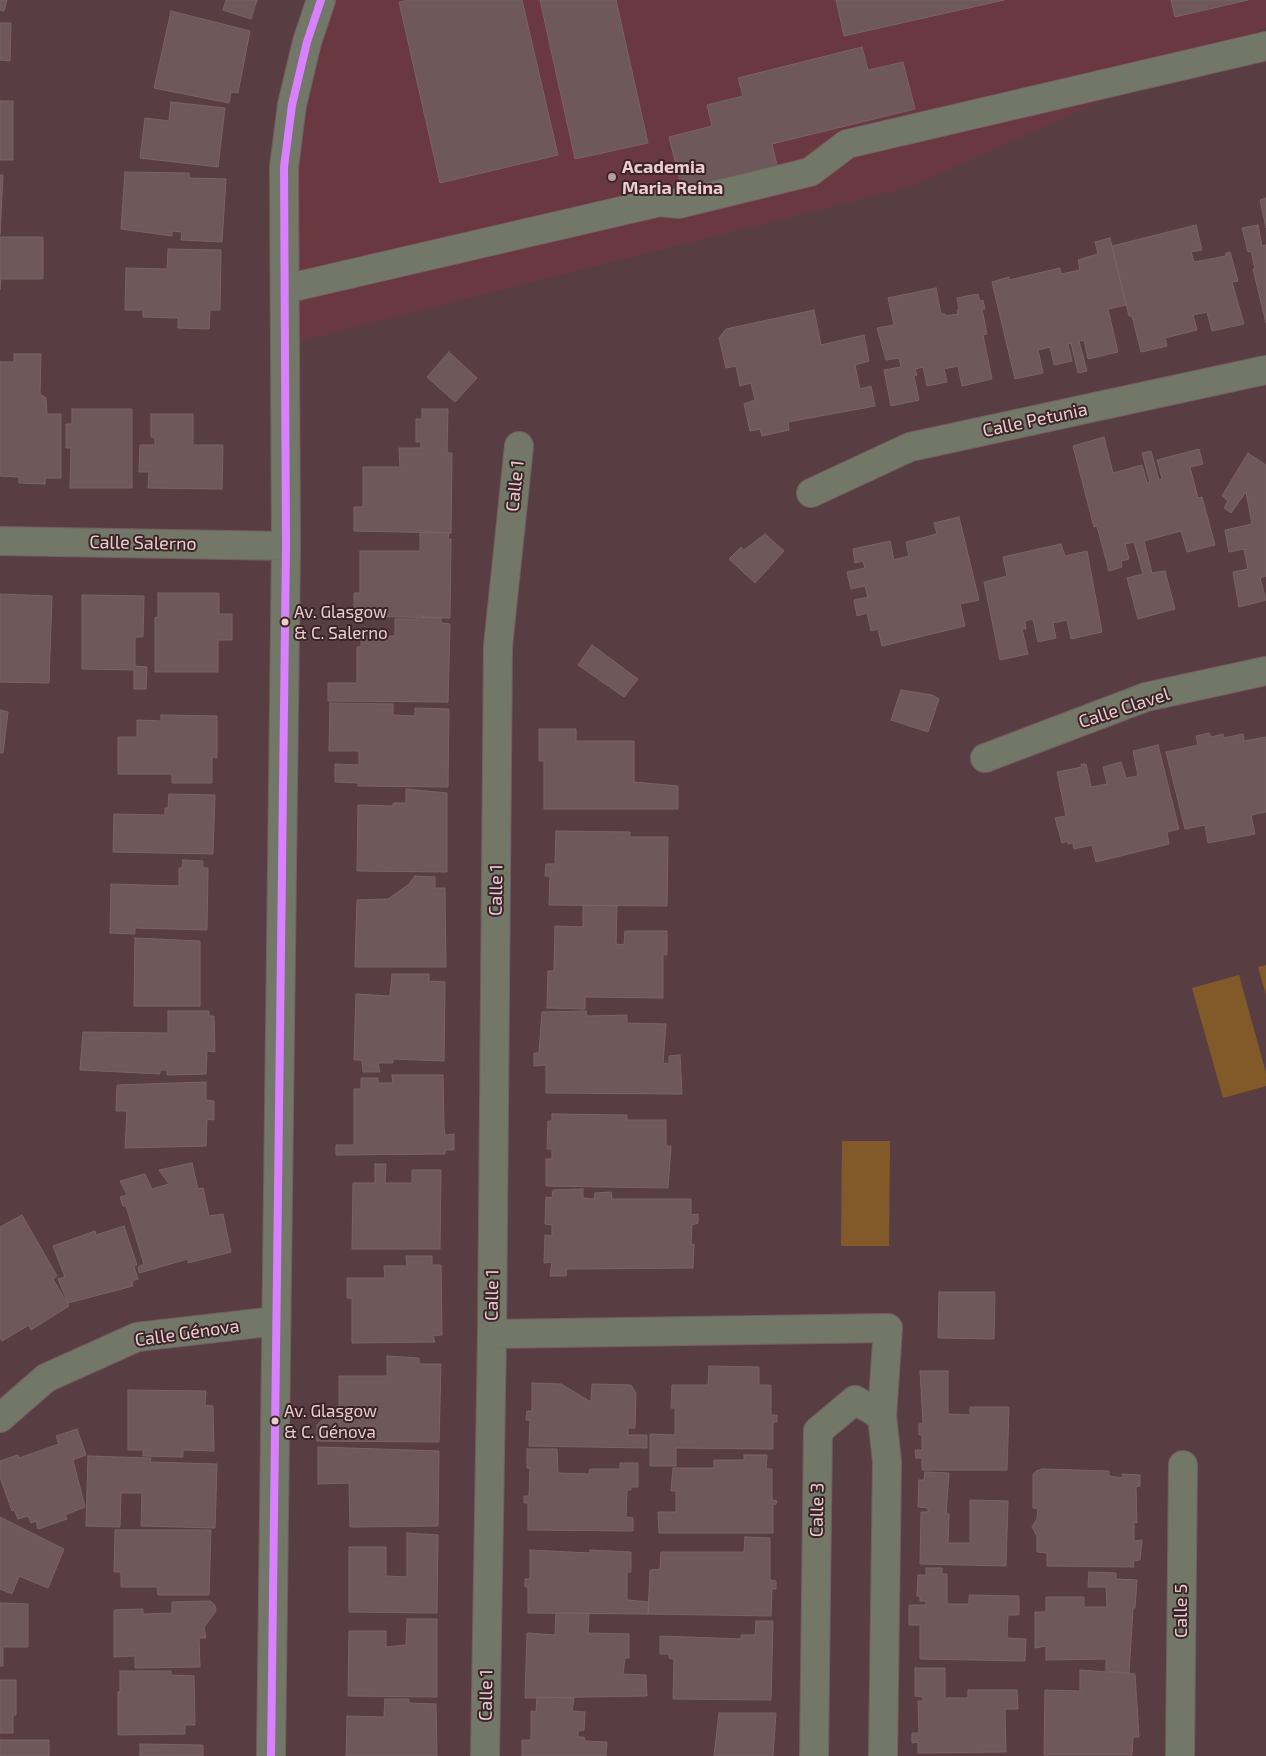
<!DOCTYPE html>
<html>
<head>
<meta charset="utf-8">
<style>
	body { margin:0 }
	canvas { display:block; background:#583e43 }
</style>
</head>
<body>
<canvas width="1266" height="1756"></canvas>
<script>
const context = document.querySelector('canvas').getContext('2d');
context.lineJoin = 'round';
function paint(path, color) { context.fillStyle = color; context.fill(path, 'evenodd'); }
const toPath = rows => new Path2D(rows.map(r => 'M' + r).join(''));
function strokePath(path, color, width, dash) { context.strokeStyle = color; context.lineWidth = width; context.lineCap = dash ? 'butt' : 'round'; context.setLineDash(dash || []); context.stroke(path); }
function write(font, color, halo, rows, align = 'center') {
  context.font = font + ' "Exo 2",sans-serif'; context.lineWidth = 4; context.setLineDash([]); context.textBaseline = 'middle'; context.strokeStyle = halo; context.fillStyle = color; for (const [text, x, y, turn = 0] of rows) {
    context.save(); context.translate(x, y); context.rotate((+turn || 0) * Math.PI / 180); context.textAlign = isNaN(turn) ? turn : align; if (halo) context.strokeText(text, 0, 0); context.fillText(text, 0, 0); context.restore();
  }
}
paint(toPath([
	[333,0,1266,0,1266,27,912,186,289,344,293,168]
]), '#6a3840');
paint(toPath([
	[1266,965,1266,995,1258,967],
	[1239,975,1266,1073,1266,1086,1223,1098,1192,988],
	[842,1141,890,1141,889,1246,841,1246]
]), '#825a2a');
const building = toPath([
	[0,0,7,0,4,11,0,10,0,0],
	[226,0,257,0,251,19,223,10,226,0],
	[409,0,522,0,558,155,440,183,399,2,409,0],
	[540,0,616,0,648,143,575,159,540,0],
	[836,0,1004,0,844,36,836,0],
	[1171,0,1248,0,1175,17,1171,0],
	[171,11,250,31,238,93,231,92,229,103,154,88,171,11],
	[0,23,11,23,10,61,0,60,0,23],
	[862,47,868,70,903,62,915,109,772,144,779,173,684,197,669,137,712,126,707,105,743,96,738,78,862,47],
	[0,101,13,101,13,160,0,160,0,101],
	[171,102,225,108,218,167,140,158,145,118,169,121,171,102],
	[125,172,189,173,189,178,226,179,222,242,181,240,182,232,172,231,172,236,121,229,125,172],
	[0,175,3,175,0,235,0,175],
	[1266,198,1266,228,1260,200,1266,198],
	[1196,225,1202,250,1191,252,1194,262,1226,256,1226,253,1230,252,1238,281,1232,282,1244,324,1212,331,1207,312,1193,315,1197,330,1165,338,1167,346,1141,352,1132,316,1129,316,1112,246,1196,225],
	[1258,225,1262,246,1266,245,1266,323,1253,269,1255,269,1251,251,1248,252,1242,228,1258,225],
	[0,237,43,237,43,279,1,279,0,290,0,237],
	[1110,238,1126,305,1108,309,1118,352,1088,359,1084,340,1079,341,1087,371,1078,373,1071,343,1068,344,1072,361,1054,365,1050,347,1038,350,1043,373,1015,379,992,282,1009,277,1009,280,1060,268,1061,274,1080,270,1078,260,1098,254,1095,242,1110,238],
	[168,249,221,250,220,310,210,310,209,329,178,328,178,318,143,317,143,310,125,310,126,268,167,269,168,249],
	[936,288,941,314,945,314,945,316,958,314,957,310,959,310,957,298,978,294,980,301,983,300,985,309,982,309,987,334,983,335,992,379,962,386,958,366,944,369,947,382,927,386,923,367,915,369,917,375,914,376,919,400,891,406,884,370,901,367,899,358,886,360,877,328,894,325,888,298,936,288],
	[814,310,821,345,864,335,869,361,855,365,860,389,871,386,875,406,788,422,789,430,762,436,760,429,750,431,744,404,755,400,751,383,740,386,736,366,726,368,719,338,726,329,814,310],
	[449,352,477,378,455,402,427,377,449,352],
	[14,354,41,354,40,394,46,398,47,414,61,414,61,478,45,478,45,484,19,483,19,477,0,476,0,362,14,362,14,354],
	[72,409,132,409,132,488,70,488,71,448,66,448,66,424,72,424,72,409],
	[422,409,448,409,447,453,452,453,451,533,354,531,354,507,363,507,363,467,400,467,399,448,421,448,421,442,416,442,416,419,422,419,422,409],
	[151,414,193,414,193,445,223,445,222,489,148,488,149,472,139,472,140,445,155,445,155,438,151,437,151,414],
	[1104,437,1113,473,1142,465,1147,483,1150,483,1142,453,1151,451,1159,480,1162,479,1157,460,1199,449,1203,464,1190,467,1198,498,1202,497,1215,545,1187,552,1181,531,1144,541,1152,573,1165,571,1175,609,1138,619,1127,578,1143,574,1134,542,1125,544,1129,559,1121,561,1122,567,1109,571,1097,526,1094,527,1073,446,1104,437],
	[1248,453,1266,465,1266,576,1260,578,1266,600,1239,607,1233,572,1248,569,1244,549,1229,552,1225,530,1252,524,1246,492,1231,513,1224,508,1228,501,1222,496,1248,453],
	[959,517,979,600,960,604,965,626,882,646,878,629,871,631,867,613,857,616,854,600,868,597,865,586,851,589,847,572,865,568,863,561,855,563,853,549,890,541,894,560,909,556,906,542,937,534,934,523,959,517],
	[420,531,449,533,448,539,451,539,450,618,354,616,354,593,360,593,360,551,420,551,420,531],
	[765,534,784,551,755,583,729,559,741,547,744,550,765,534],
	[1061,544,1065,556,1087,551,1102,632,1071,639,1067,620,1053,623,1056,638,1038,642,1033,619,1025,621,1026,629,1022,629,1028,654,1000,660,984,582,1007,576,1003,557,1061,544],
	[158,593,219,593,219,614,232,614,232,640,218,640,218,672,155,672,155,618,158,617,158,593],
	[0,594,52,596,49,683,0,682,0,594],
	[82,595,144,596,143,637,135,637,135,666,147,667,146,689,134,689,134,670,82,669,82,595],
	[418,616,441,618,441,623,450,624,448,702,328,701,328,683,357,683,357,647,361,647,361,636,395,636,395,619,417,619,418,616],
	[592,645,638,679,624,697,578,665,592,645],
	[901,690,932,695,939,699,928,732,891,720,901,690],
	[330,703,393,704,393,715,415,716,415,708,449,709,448,787,358,786,358,783,335,782,335,764,359,765,359,751,329,751,330,703],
	[0,710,8,712,3,753,0,753,0,710],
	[161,715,217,716,217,758,212,757,212,783,172,783,172,774,118,774,118,737,137,737,137,720,161,721,161,715],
	[539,729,576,729,576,741,634,741,634,782,678,786,678,809,544,809,544,761,539,761,539,729],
	[1209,733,1211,737,1223,734,1224,738,1243,734,1244,741,1266,737,1266,812,1251,815,1255,834,1208,843,1205,825,1185,829,1166,752,1198,745,1196,736,1209,733],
	[1158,745,1179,829,1167,832,1169,844,1096,862,1092,845,1074,849,1073,843,1068,844,1068,841,1062,843,1055,818,1066,816,1057,772,1082,767,1081,764,1086,764,1091,787,1107,784,1103,767,1121,762,1126,778,1138,776,1133,751,1158,745],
	[406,789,447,793,447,872,357,871,358,805,393,806,393,803,406,803,406,789],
	[169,794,215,795,213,854,113,852,114,814,165,815,165,808,168,808,169,794],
	[556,831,630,832,630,837,668,837,667,906,549,905,550,876,545,876,546,864,555,864,556,831],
	[183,860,203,861,203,868,208,868,207,930,135,928,135,934,110,933,111,884,179,886,179,868,182,868,183,860],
	[415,876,435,877,435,888,445,888,446,967,355,967,357,900,388,899,409,884,415,876],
	[583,905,617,906,616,944,624,945,625,931,667,931,667,955,663,955,663,998,585,997,585,1009,547,1008,548,971,554,971,555,926,583,927,583,905],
	[135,938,200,941,200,1006,134,1006,135,938],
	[392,974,429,974,429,981,445,982,444,1061,393,1059,393,1063,378,1063,380,1072,363,1072,362,1060,354,1060,356,994,390,996,392,974],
	[168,1011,209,1011,209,1016,214,1016,215,1052,207,1051,206,1074,167,1075,167,1070,160,1070,160,1074,80,1070,83,1032,168,1033,168,1011],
	[586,1011,587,1016,627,1015,627,1023,666,1024,663,1063,669,1064,669,1056,680,1055,682,1094,546,1093,546,1065,534,1066,534,1053,539,1053,542,1012,586,1011],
	[392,1075,443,1075,444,1127,445,1135,454,1134,454,1150,445,1150,445,1154,336,1155,336,1145,354,1145,354,1089,361,1089,361,1078,378,1078,378,1083,393,1083,392,1075],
	[206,1082,206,1100,214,1101,214,1120,207,1119,206,1146,125,1148,127,1111,116,1111,117,1085,206,1082],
	[552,1114,627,1115,627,1120,666,1120,666,1146,671,1146,668,1188,546,1186,546,1159,552,1159,552,1149,547,1149,548,1121,552,1121,552,1114],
	[192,1163,198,1189,203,1188,209,1216,223,1214,231,1252,188,1263,188,1259,139,1273,138,1267,144,1264,126,1206,123,1206,120,1197,127,1195,120,1181,145,1174,152,1189,169,1184,159,1170,192,1163],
	[375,1164,386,1164,385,1183,412,1183,412,1170,441,1170,440,1249,352,1249,353,1183,375,1183,375,1164],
	[583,1189,583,1198,594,1199,595,1193,611,1192,612,1199,691,1199,691,1215,698,1214,698,1223,692,1225,691,1245,694,1244,693,1268,567,1269,566,1276,550,1276,552,1262,544,1263,545,1235,552,1236,552,1225,545,1224,546,1197,552,1198,553,1190,583,1189],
	[22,1215,57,1276,53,1279,69,1306,31,1330,29,1325,2,1341,0,1338,0,1227,22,1215],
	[124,1226,137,1265,134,1266,138,1279,132,1281,133,1286,68,1303,58,1279,65,1277,53,1246,95,1231,96,1235,124,1226],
	[406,1256,432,1256,432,1265,441,1265,442,1335,433,1336,435,1342,352,1343,352,1298,347,1298,347,1278,385,1278,384,1266,407,1266,406,1256],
	[939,1292,995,1292,994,1339,938,1338,939,1292],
	[387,1356,419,1358,419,1364,441,1364,439,1442,317,1441,317,1425,330,1413,339,1422,339,1376,387,1376,387,1356],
	[709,1366,759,1367,759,1385,771,1385,771,1415,777,1415,777,1422,773,1422,773,1449,676,1448,676,1466,650,1466,650,1434,675,1435,675,1408,671,1408,672,1385,708,1385,709,1366],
	[920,1371,948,1371,948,1414,970,1415,970,1407,1009,1407,1007,1470,922,1470,922,1458,916,1458,915,1450,922,1450,922,1435,919,1435,919,1424,923,1423,920,1371],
	[532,1383,561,1384,591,1402,592,1384,631,1385,636,1393,635,1428,628,1428,628,1435,647,1435,647,1448,529,1446,530,1420,526,1420,527,1411,532,1411,532,1383],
	[128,1390,206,1391,205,1405,213,1406,214,1451,183,1450,183,1457,143,1456,143,1450,128,1450,128,1390],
	[77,1429,86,1455,73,1460,85,1507,65,1515,67,1519,38,1529,36,1521,31,1523,28,1516,18,1519,14,1510,12,1511,0,1477,0,1461,18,1455,19,1458,59,1444,56,1436,77,1429],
	[318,1447,439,1451,438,1526,350,1527,349,1483,318,1484,318,1447],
	[527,1449,557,1449,558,1473,589,1474,590,1469,620,1469,620,1463,638,1463,638,1487,631,1487,631,1490,627,1490,626,1517,633,1518,633,1531,528,1530,528,1503,524,1503,524,1496,529,1496,530,1468,527,1468,527,1449],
	[744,1455,767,1455,766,1469,772,1469,772,1500,777,1501,776,1504,773,1505,773,1533,659,1533,658,1512,676,1512,676,1491,671,1491,673,1468,714,1468,714,1460,744,1460,744,1455],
	[88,1456,151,1458,150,1462,217,1464,215,1528,141,1526,142,1493,121,1493,120,1527,86,1526,88,1456],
	[1042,1469,1109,1471,1109,1476,1123,1478,1122,1474,1140,1475,1140,1486,1136,1487,1137,1523,1134,1522,1134,1541,1142,1540,1140,1560,1133,1561,1134,1567,1047,1566,1047,1553,1037,1552,1037,1536,1032,1527,1037,1519,1038,1509,1033,1508,1033,1475,1036,1471,1042,1469],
	[925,1472,949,1473,946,1514,949,1514,948,1543,970,1543,970,1500,1008,1501,1006,1566,920,1564,921,1512,928,1512,928,1508,918,1507,919,1480,924,1480,925,1472],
	[0,1517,64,1549,48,1588,19,1576,12,1594,0,1589,0,1517],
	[115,1530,211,1530,209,1595,158,1595,157,1587,121,1587,121,1572,114,1572,115,1530],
	[407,1533,438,1535,437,1613,349,1612,349,1547,386,1547,386,1576,407,1577,407,1533],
	[745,1537,770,1538,770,1580,776,1581,776,1589,772,1589,771,1616,648,1614,650,1570,660,1569,661,1552,744,1552,745,1537],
	[530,1550,590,1553,590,1550,631,1552,631,1572,627,1572,627,1600,649,1602,648,1614,528,1613,528,1587,525,1587,525,1579,530,1579,530,1550],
	[926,1568,942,1568,942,1574,947,1574,947,1604,969,1604,969,1595,1019,1596,1019,1615,1008,1615,1007,1638,1026,1639,1025,1661,920,1659,920,1625,909,1625,909,1605,926,1605,926,1601,920,1601,920,1596,917,1596,918,1575,926,1575,926,1568],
	[1089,1572,1116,1573,1116,1579,1137,1580,1135,1608,1133,1608,1129,1673,1106,1671,1106,1659,1046,1660,1046,1646,1035,1648,1035,1612,1046,1612,1046,1597,1084,1597,1084,1607,1107,1607,1106,1587,1088,1587,1089,1572],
	[210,1601,215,1605,216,1611,204,1627,206,1638,199,1638,200,1667,135,1668,135,1656,114,1657,114,1610,143,1609,143,1614,172,1613,172,1602,210,1601],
	[0,1603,28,1604,28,1647,3,1647,3,1666,0,1666,0,1603],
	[556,1613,589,1613,588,1633,629,1634,629,1658,625,1658,623,1674,646,1675,647,1696,525,1698,527,1633,555,1635,556,1613],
	[407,1619,437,1619,437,1697,348,1696,349,1631,386,1631,386,1647,406,1645,407,1619],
	[756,1621,773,1621,771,1700,673,1699,674,1659,669,1658,669,1654,660,1654,660,1636,741,1639,741,1635,755,1635,756,1621],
	[915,1668,945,1668,945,1698,968,1698,968,1690,1017,1690,1018,1709,1005,1709,1006,1752,918,1753,918,1742,912,1743,912,1733,919,1733,918,1701,923,1701,923,1697,915,1696,915,1668],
	[1080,1670,1135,1674,1139,1737,1133,1737,1132,1755,1044,1755,1045,1690,1080,1691,1080,1670],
	[120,1671,171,1671,171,1675,194,1676,195,1725,185,1725,185,1734,118,1735,118,1692,120,1692,120,1671],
	[0,1680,16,1680,16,1715,13,1715,13,1733,0,1733,0,1680],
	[537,1697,574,1698,572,1711,585,1712,584,1730,578,1731,578,1737,584,1737,585,1741,607,1742,606,1756,522,1756,522,1740,531,1740,531,1711,536,1712,537,1697],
	[385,1699,409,1699,409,1703,436,1704,437,1756,346,1756,347,1716,384,1717,385,1699],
	[719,1713,776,1713,773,1756,714,1756,719,1713],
	[0,1740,49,1740,49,1756,0,1756,0,1740],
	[140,1744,203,1745,203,1756,140,1756,140,1744]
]);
paint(building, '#6e5859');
strokePath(building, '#7a6364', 1);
const minor = toPath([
	[285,289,660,202,679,204,810,172,847,144,1266,46],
	[811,493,910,447,1266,370],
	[0,541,286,546],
	[985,758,1146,697,1266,671],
	[492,1334,888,1328,882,1416,887,1462,883,1756],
	[0,1418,46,1378,137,1337,276,1321],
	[271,1756,286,546,284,167,292,105,307,42,321,0],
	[485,1756,492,1334,498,646,519,446],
	[814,1756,818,1431,855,1400,882,1416],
	[1180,1756,1183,1465]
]);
strokePath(minor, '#745d61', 30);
strokePath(minor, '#727768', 28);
strokePath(toPath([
	[271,1756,286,546,284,167,292,105,307,42,321,0]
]), '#d880ff', 8);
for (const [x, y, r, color] of [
	[612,177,5,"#b89c9f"],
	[285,622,4.5,"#ecced1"],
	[275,1421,4.5,"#ecced1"]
]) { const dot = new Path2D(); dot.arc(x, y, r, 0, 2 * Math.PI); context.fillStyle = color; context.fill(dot); strokePath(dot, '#3a2427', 2); }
write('17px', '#ecced1', '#3a2427', [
	["Av. Glasgow",294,612],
	["& C. Salerno",294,633],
	["Av. Glasgow",284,1411],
	["& C. Génova",284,1432]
], 'left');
write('bold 18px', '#ecced1', '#3a2427', [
	["Academia",622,167],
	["Maria Reina",622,188]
], 'left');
write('18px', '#ecced1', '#3a2427', [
	["Calle Petunia",1035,420,-12],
	["Calle 1",515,486,-84],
	["Calle Salerno",143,543,1],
	["Calle Clavel",1124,708,-18],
	["Calle 1",496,890,-89],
	["Calle 1",492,1295,-89],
	["Calle Génova",187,1333,-8],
	["Calle 3",817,1510,-89],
	["Calle 5",1181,1611,-90],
	["Calle 1",486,1695,-89]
]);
</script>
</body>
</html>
